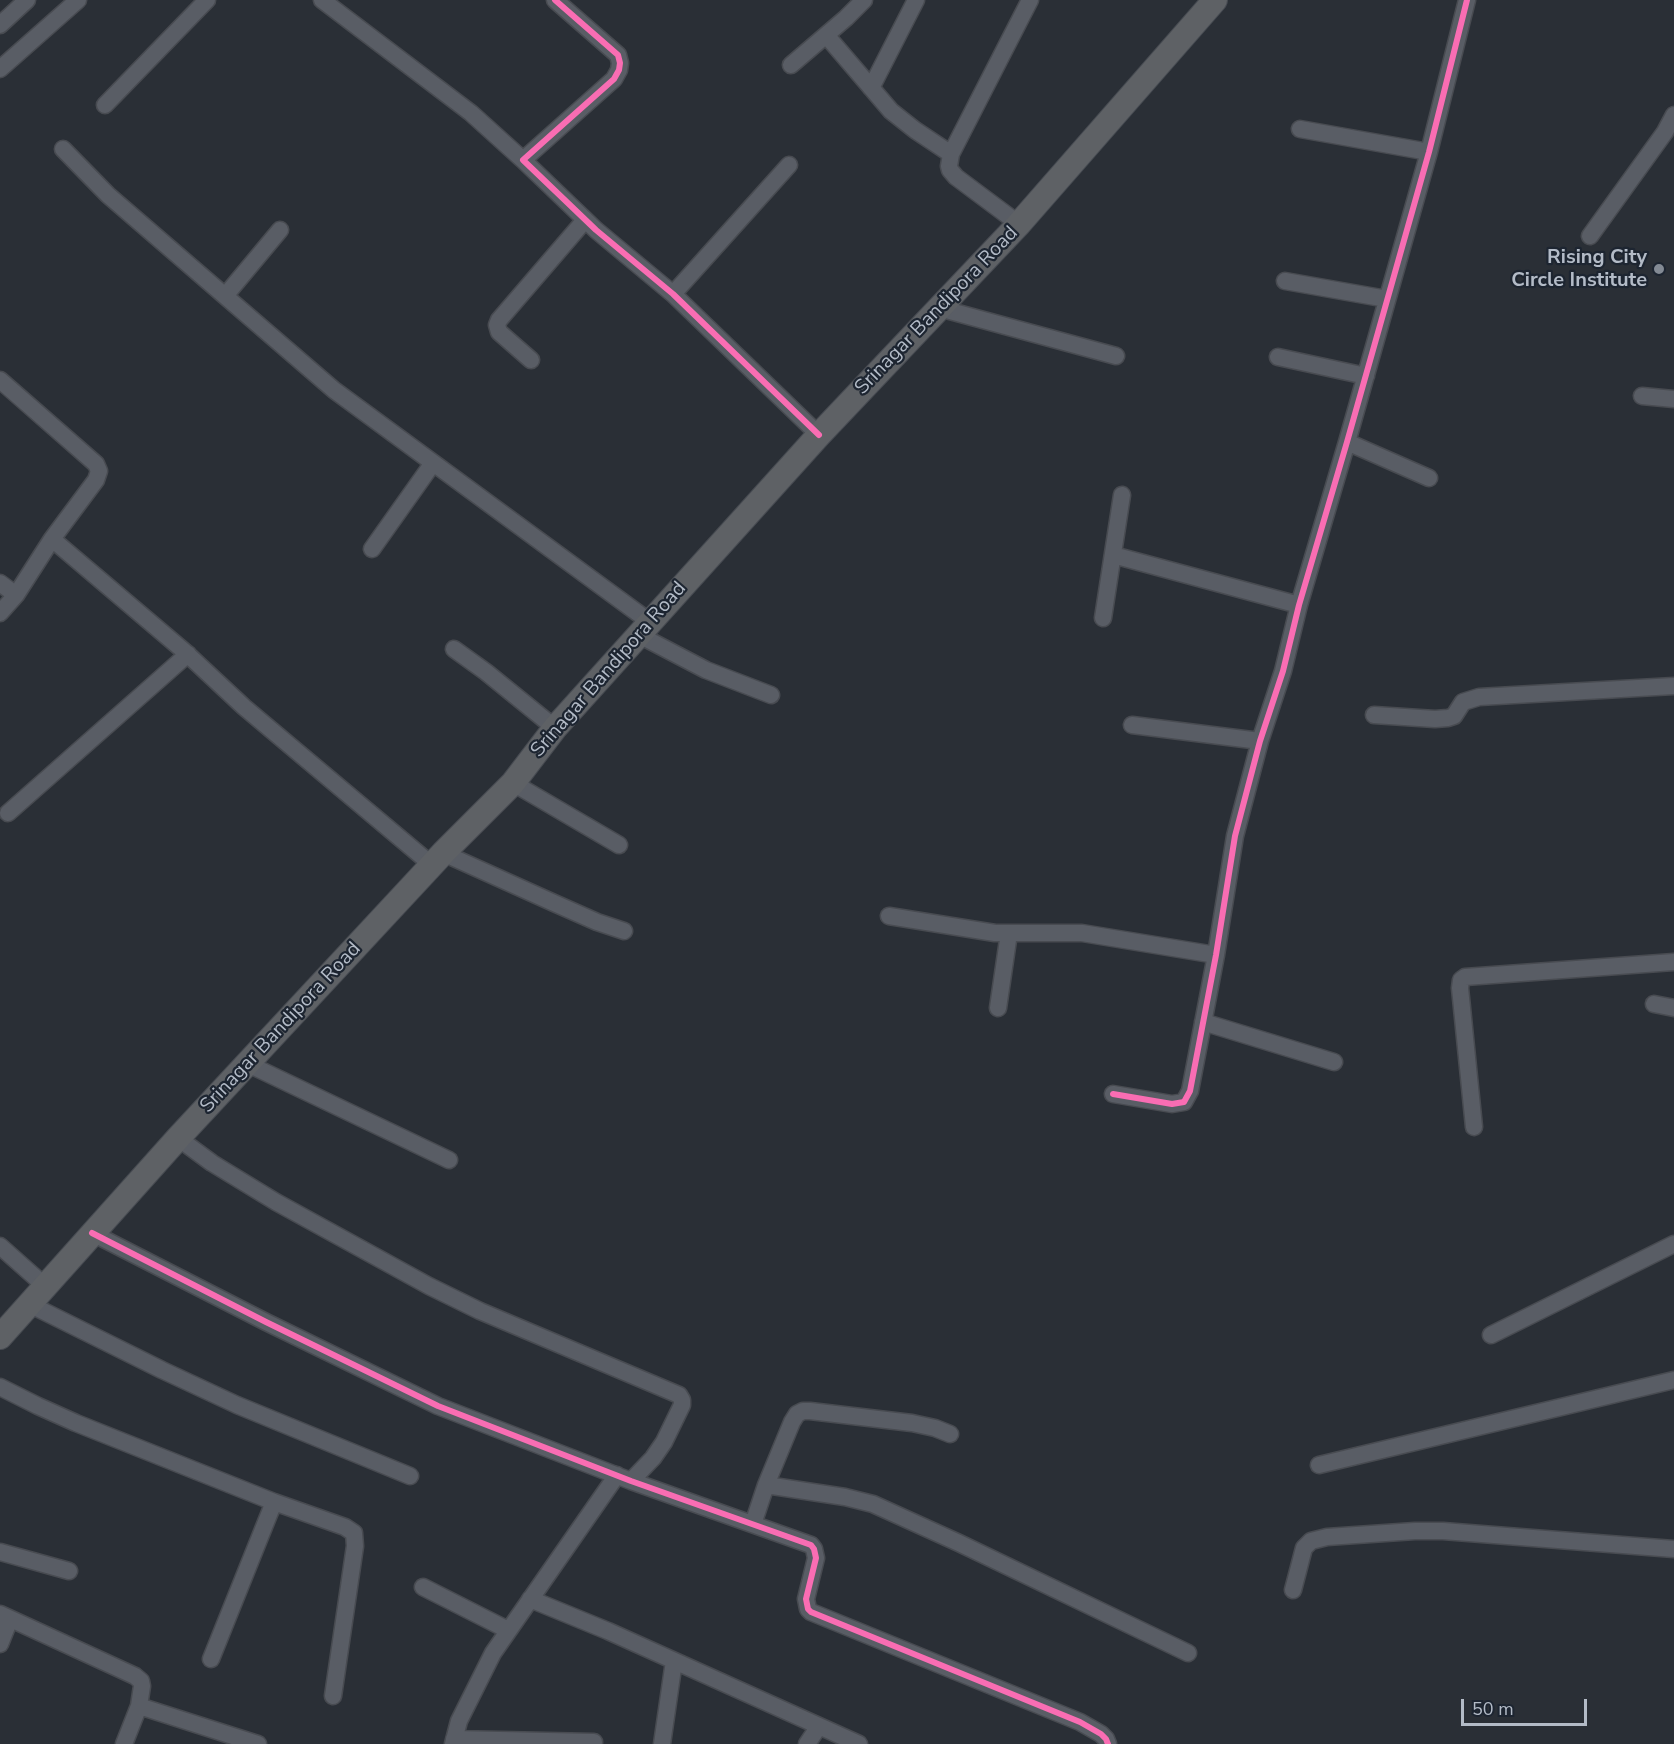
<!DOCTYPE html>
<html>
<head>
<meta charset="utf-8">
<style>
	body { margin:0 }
	#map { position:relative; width:1674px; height:1744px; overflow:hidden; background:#2a2f36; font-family:"Nunito Sans",sans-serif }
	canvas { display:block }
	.scale { position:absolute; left:1461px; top:1699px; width:126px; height:27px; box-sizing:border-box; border:3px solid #b3bbc7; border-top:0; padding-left:8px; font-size:18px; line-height:21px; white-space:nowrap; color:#b3bbc7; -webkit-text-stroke:4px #1d2531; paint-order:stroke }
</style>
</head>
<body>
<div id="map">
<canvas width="1674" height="1744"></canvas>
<div class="scale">50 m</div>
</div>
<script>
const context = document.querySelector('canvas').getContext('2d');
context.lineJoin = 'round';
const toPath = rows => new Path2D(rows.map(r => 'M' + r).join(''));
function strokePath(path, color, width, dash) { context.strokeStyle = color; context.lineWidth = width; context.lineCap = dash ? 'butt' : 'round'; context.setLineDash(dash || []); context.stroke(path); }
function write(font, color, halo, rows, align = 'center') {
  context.font = font + ' "Nunito Sans",sans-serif'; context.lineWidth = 4.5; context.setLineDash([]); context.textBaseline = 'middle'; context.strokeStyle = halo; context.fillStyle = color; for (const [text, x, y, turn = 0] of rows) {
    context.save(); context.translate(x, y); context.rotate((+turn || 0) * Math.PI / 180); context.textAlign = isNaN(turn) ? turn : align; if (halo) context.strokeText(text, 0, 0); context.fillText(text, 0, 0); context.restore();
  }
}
const minor = toPath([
	[322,0,471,113,523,160],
	[555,0,618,55,620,63,619,70,614,79,523,160,596,230,673,294,819,435],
	[0,25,27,0],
	[826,35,891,111,915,130,951,154],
	[791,65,846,18,864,0],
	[0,69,78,0],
	[871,88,916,0],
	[105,105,207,0],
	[1300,129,1429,152],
	[63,149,108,195,225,296],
	[1019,224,956,177,950,170,949,166,951,154,1030,0],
	[280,230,225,296,334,390,650,622],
	[1590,236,1665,132,1674,115],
	[1285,281,1387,299],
	[673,294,789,165],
	[939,308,1116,356],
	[1278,357,1366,376],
	[531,360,499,332,497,325,499,320,585,220],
	[0,380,96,464,99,471,96,480,52,539,16,595,0,613],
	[1642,396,1674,399],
	[1347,442,1429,478],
	[52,539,184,651,244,707,432,865],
	[372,549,433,463],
	[1113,555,1299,605],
	[0,583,16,595],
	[1103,618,1122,495],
	[639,635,706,670,771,695],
	[454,649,486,672,555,728],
	[1374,715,1435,719,1448,718,1454,716,1463,702,1479,697,1674,686],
	[1132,725,1260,741],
	[513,783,619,845],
	[8,813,188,654],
	[443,853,554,903,597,922,624,931],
	[889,916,995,933,1082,933,1216,955],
	[1654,1004,1674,1008],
	[998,1008,1009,933],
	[1203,1022,1334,1062],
	[248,1064,449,1160],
	[1113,1094,1172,1104,1184,1102,1190,1091,1216,955,1235,836,1260,741,1283,671,1299,605,1347,442,1429,152,1467,0],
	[1474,1127,1460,988,1461,980,1465,977,1674,962],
	[178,1138,212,1163,276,1202,429,1286,480,1311,679,1395,682,1400,682,1405,664,1442,653,1458,631,1481],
	[92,1233,266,1322,438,1406,631,1481,811,1545,814,1549,816,1558,806,1599,808,1609,811,1612,1080,1722,1101,1734,1106,1739,1108,1744],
	[0,1246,45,1286],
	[29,1304,162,1370,237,1405,410,1476],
	[1491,1335,1674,1244],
	[0,1387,38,1406,76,1423,274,1502,345,1527,354,1533,355,1546,333,1696],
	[1319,1465,1674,1380],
	[766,1485,845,1497,873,1504,959,1543,1188,1653],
	[753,1524,766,1485,792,1422,797,1414,803,1411,810,1411,912,1423,935,1428,950,1434],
	[0,1552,69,1571],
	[423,1587,508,1630],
	[1293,1590,1304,1548,1311,1541,1327,1537,1415,1531,1443,1531,1674,1549],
	[530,1599,608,1631,859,1744],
	[0,1614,135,1676,141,1681,142,1686,139,1706,124,1744],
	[0,1644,10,1619],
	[211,1659,274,1502],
	[139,1706,258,1744],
	[454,1739,594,1742],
	[453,1744,459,1721,493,1653,617,1475],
	[662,1744,674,1661],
	[807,1744,819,1726]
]);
const highway = toPath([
	[0,1337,178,1138,443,853,513,783,555,728,819,435,1019,224,1215,0]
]);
strokePath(minor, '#484b51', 19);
strokePath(highway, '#474b52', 26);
strokePath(minor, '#595d65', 16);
strokePath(highway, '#5e6165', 24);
strokePath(toPath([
	[555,0,618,55,620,63,619,70,614,79,523,160,596,230,673,294,819,435],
	[1113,1094,1172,1104,1184,1102,1190,1091,1216,955,1235,836,1260,741,1283,671,1299,605,1347,442,1429,152,1467,0],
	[92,1233,266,1322,438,1406,631,1481,811,1545,814,1549,816,1558,806,1599,808,1609,811,1612,1080,1722,1101,1734,1106,1739,1108,1744]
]), '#f96db3', 6);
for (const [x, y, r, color] of [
	[1659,269,6,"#838a94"]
]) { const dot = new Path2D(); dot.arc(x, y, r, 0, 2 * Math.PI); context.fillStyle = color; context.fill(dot); strokePath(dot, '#1d2531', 2); }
write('bold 20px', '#b3bbc7', '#1d2531', [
	["Rising City",1647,258],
	["Circle Institute",1647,281]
], 'right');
write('20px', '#b3bbc7', '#1d2531', [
	["Srinagar Bandipora Road",937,311,-46],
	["Srinagar Bandipora Road",609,670,-49],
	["Srinagar Bandipora Road",281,1028,-47]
]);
</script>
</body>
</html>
